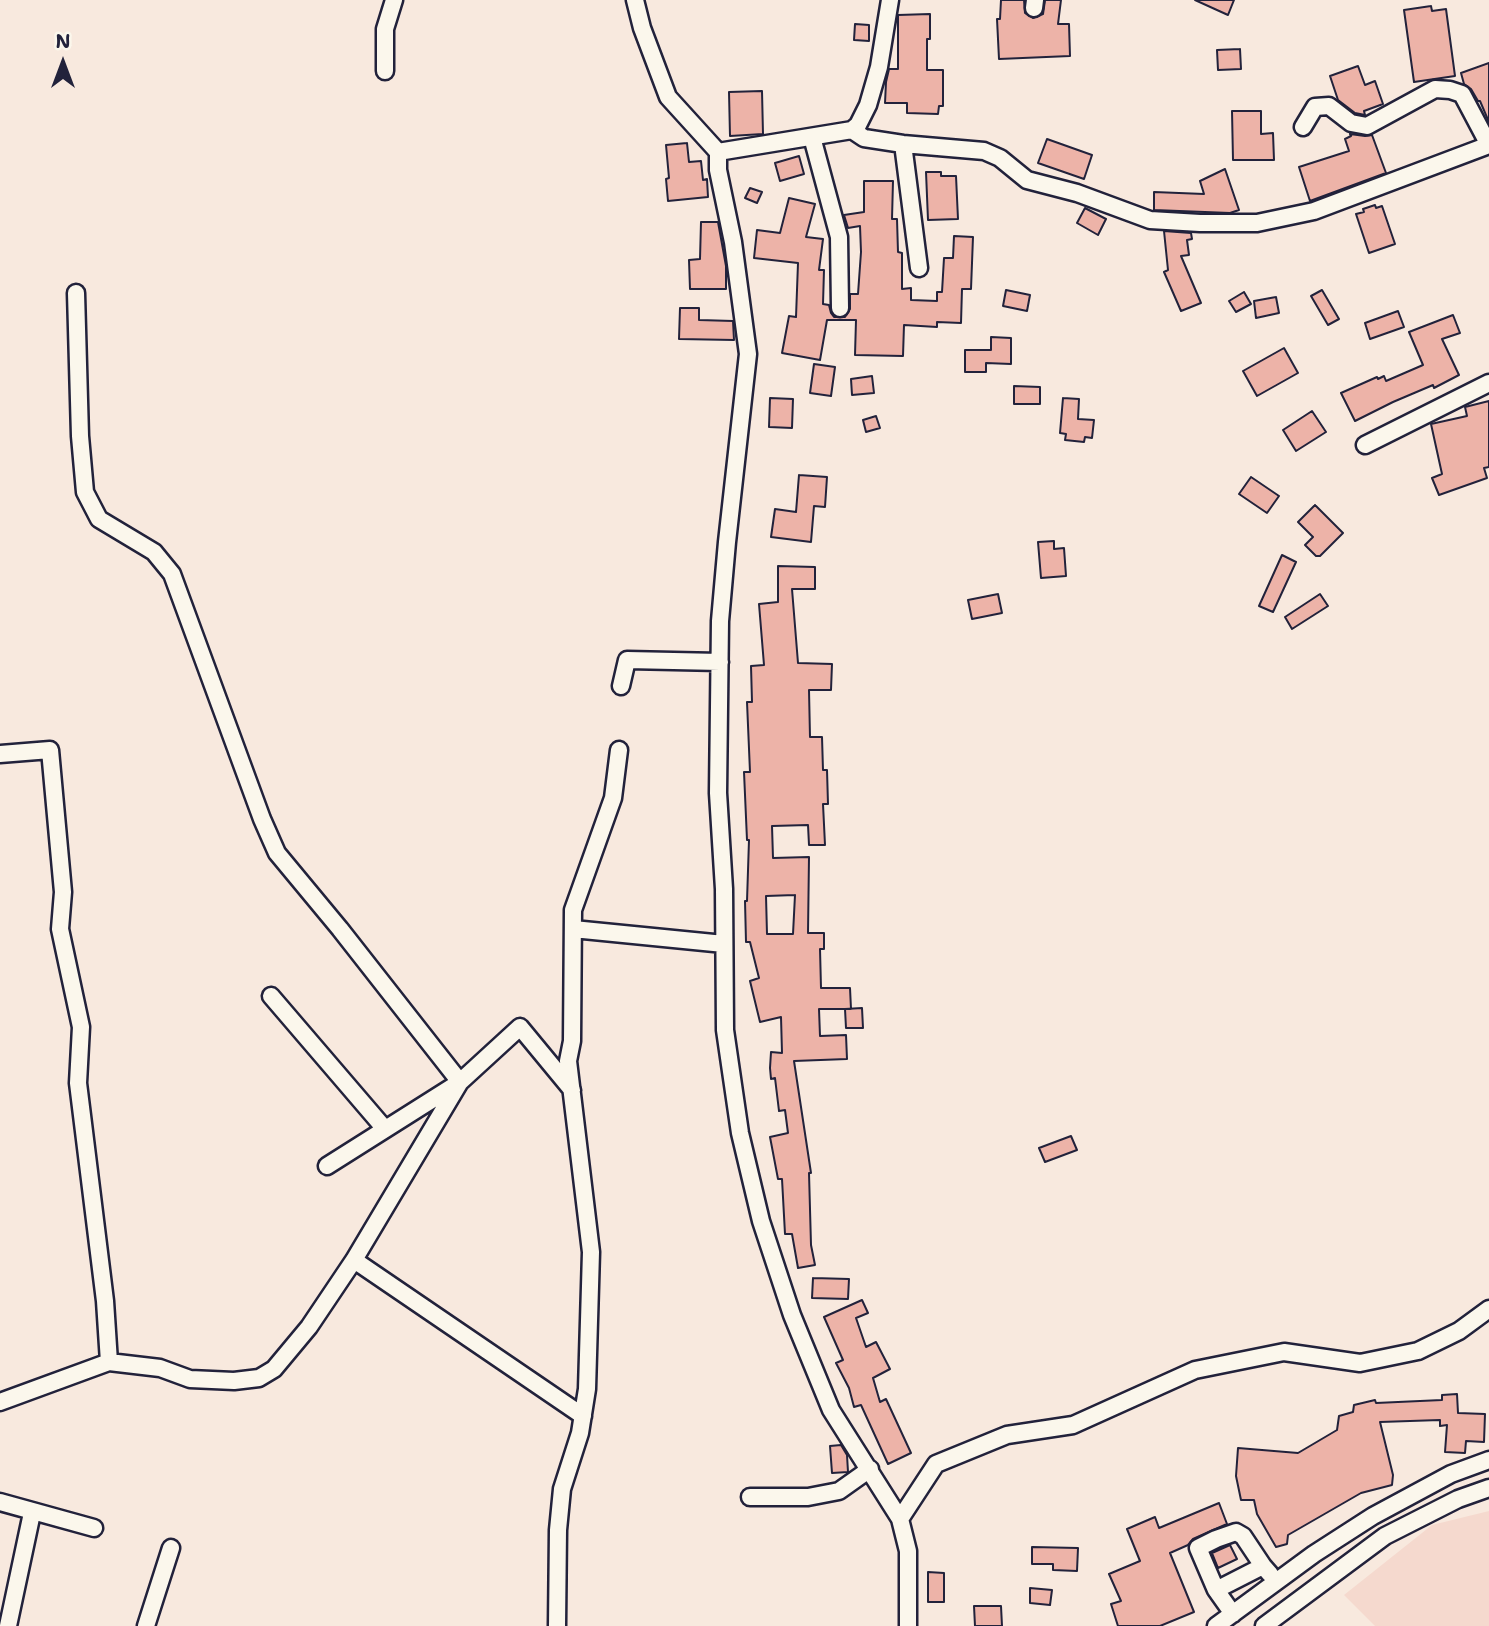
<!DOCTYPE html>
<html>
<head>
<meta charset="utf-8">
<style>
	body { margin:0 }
	#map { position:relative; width:1489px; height:1626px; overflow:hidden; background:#f8e9de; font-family:"Shantell Sans",sans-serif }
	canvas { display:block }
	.north { position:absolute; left:28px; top:28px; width:70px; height:70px; -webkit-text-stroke:5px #fbf7ec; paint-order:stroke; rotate:0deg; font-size:19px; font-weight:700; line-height:28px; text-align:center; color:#22223b }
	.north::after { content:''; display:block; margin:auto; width:24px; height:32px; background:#22223b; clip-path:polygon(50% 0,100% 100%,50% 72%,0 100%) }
</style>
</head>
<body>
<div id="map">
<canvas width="1489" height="1626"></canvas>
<div class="north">N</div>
</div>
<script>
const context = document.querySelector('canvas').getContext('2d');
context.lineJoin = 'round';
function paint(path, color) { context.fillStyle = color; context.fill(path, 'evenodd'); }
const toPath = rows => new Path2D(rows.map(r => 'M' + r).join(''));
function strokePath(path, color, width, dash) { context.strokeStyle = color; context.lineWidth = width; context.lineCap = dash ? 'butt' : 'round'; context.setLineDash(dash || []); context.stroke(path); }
paint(toPath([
	[1489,1511,1489,1626,1375,1626,1344,1595,1432,1525]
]), '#f5d9ce');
const building = toPath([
	[1001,0,1024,0,1025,13,1033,18,1043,14,1045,0,1061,0,1058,24,1069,24,1070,56,999,59,997,19,1000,19,1001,0],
	[1195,0,1234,0,1228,15,1195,0],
	[1431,6,1432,11,1446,9,1455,76,1414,82,1404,10,1431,6],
	[930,14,930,39,927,39,927,70,943,70,943,106,939,106,938,114,907,113,907,103,885,103,886,82,889,69,898,69,898,15,930,14],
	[855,24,869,25,869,41,854,40,855,24],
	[1240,49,1241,69,1218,70,1217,50,1240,49],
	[1489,63,1489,122,1480,101,1478,101,1471,89,1464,84,1461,73,1489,63],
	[1358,66,1365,85,1375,81,1383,104,1364,111,1365,115,1355,113,1338,100,1330,76,1358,66],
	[762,91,763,134,730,136,729,92,762,91],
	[1232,111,1261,111,1261,134,1273,133,1274,160,1233,160,1232,111],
	[1350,134,1365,136,1372,135,1386,173,1310,201,1299,167,1349,151,1345,139,1351,136,1350,134],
	[1047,139,1092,155,1084,179,1038,163,1047,139],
	[687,143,689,162,701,161,703,180,707,179,708,197,668,201,666,179,669,178,666,145,687,143],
	[799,156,804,174,780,181,775,163,799,156],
	[1225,169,1239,210,1230,213,1154,210,1154,192,1204,194,1200,181,1225,169],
	[926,172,941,172,941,176,956,176,958,219,928,220,926,172],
	[864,181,893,181,892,219,897,219,898,252,902,253,902,289,911,288,911,300,937,301,937,292,942,292,944,258,953,258,954,236,973,237,971,289,962,289,961,323,937,322,937,327,904,325,903,356,855,355,856,320,827,320,820,360,782,353,789,316,796,317,798,263,754,258,757,230,780,233,789,198,815,204,806,237,823,239,819,270,824,270,823,304,829,305,831,313,834,317,845,317,850,309,850,294,858,294,861,252,860,226,848,228,844,215,864,212,864,181],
	[750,188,762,192,757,203,745,198,750,188],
	[1375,205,1376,208,1382,206,1395,244,1369,253,1356,214,1364,212,1363,209,1375,205],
	[1085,208,1106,219,1098,235,1077,223,1085,208],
	[701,222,718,222,726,266,726,289,690,289,689,260,700,259,701,222],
	[1164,231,1191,233,1192,239,1187,240,1189,255,1181,256,1201,303,1181,311,1164,272,1168,270,1164,231],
	[1006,290,1030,295,1027,311,1003,306,1006,290],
	[1322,290,1339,319,1328,325,1311,296,1322,290],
	[1244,292,1251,304,1236,312,1229,301,1244,292],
	[1276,297,1279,313,1256,318,1254,301,1276,297],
	[680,308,699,308,699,320,733,321,734,340,679,339,680,308],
	[1398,311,1404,327,1370,339,1365,323,1398,311],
	[1453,315,1460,333,1442,339,1459,375,1434,388,1433,385,1393,402,1355,421,1341,393,1377,377,1378,379,1384,376,1386,381,1423,365,1409,332,1453,315],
	[991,337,1011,338,1011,364,986,363,986,372,965,372,965,350,991,350,991,337],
	[1284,348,1298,373,1257,396,1243,371,1284,348],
	[814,364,835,367,831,396,810,393,814,364],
	[872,376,874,393,852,395,851,379,872,376],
	[1014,386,1040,387,1040,404,1014,404,1014,386],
	[770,398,793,399,792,428,769,427,770,398],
	[1063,398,1079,399,1078,419,1094,420,1092,438,1085,437,1084,442,1065,440,1066,434,1060,433,1063,398],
	[1489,401,1489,467,1484,468,1487,478,1439,495,1432,478,1442,474,1431,424,1467,416,1465,407,1489,401],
	[1312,411,1326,432,1296,451,1283,430,1312,411],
	[876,416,880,428,866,432,863,420,876,416],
	[799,475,827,477,825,507,814,506,811,542,771,537,775,509,796,512,799,475],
	[1251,477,1279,496,1267,513,1239,494,1251,477],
	[1315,505,1343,533,1320,556,1316,556,1305,545,1313,537,1298,522,1315,505],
	[1054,541,1054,549,1064,548,1066,576,1041,578,1038,542,1054,541],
	[1282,555,1296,562,1273,612,1259,606,1282,555],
	[778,566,815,567,815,589,792,589,798,663,832,664,831,690,809,690,810,737,822,737,823,770,827,770,828,804,823,804,825,845,809,845,808,825,772,826,773,858,809,857,808,933,824,933,824,949,820,949,821,988,850,988,851,1009,819,1009,820,1036,846,1035,847,1059,794,1061,811,1173,809,1173,811,1245,815,1265,798,1268,792,1234,785,1234,782,1179,778,1179,770,1137,788,1133,785,1110,779,1111,775,1078,771,1079,770,1068,771,1052,782,1053,781,1017,760,1022,750,981,759,978,750,942,746,942,745,901,747,901,749,840,747,840,744,772,750,772,747,702,752,702,751,666,764,665,759,604,778,602,778,566],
	[795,895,793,934,767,934,766,896,795,895],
	[998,594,1002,613,972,619,968,600,998,594],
	[1320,594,1328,606,1292,629,1285,617,1320,594],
	[862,1008,863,1028,846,1028,845,1009,862,1008],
	[1071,1136,1077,1150,1045,1162,1039,1148,1071,1136],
	[813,1278,849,1279,848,1299,812,1298,813,1278],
	[862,1300,868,1313,856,1318,866,1347,876,1342,890,1369,873,1378,880,1402,886,1399,911,1453,888,1464,861,1405,854,1407,849,1388,836,1363,843,1360,824,1317,862,1300],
	[1457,1394,1458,1413,1485,1414,1484,1442,1466,1441,1465,1453,1445,1452,1447,1425,1440,1426,1440,1420,1380,1422,1393,1475,1392,1485,1361,1493,1288,1535,1287,1544,1276,1547,1257,1514,1254,1500,1241,1500,1236,1476,1238,1448,1298,1453,1337,1430,1339,1416,1353,1412,1354,1405,1375,1400,1376,1403,1442,1400,1442,1395,1457,1394],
	[841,1445,847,1455,848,1472,832,1473,830,1446,841,1445],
	[1219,1503,1227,1524,1193,1539,1188,1545,1170,1553,1194,1612,1160,1626,1118,1626,1111,1604,1121,1601,1109,1574,1140,1561,1127,1529,1155,1517,1159,1528,1219,1503],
	[1230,1545,1237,1559,1218,1568,1212,1553,1230,1545],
	[1032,1547,1078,1548,1077,1571,1053,1570,1053,1564,1032,1564,1032,1547],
	[928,1572,944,1573,944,1602,928,1602,928,1572],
	[1030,1588,1052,1590,1050,1605,1030,1603,1030,1588],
	[974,1606,1001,1606,1002,1626,975,1626,974,1606]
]);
paint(building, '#edb3a8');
strokePath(building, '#22223b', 2);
const minor = toPath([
	[635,0,642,28,668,97,718,152,718,170,733,242,748,354,727,542,720,621,718,793,724,889,725,1030,740,1133,761,1221,792,1315,831,1410,900,1519,908,1551,908,1626],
	[1034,8,1035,0],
	[385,71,385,29,394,0],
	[1303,127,1315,107,1329,106,1351,123,1367,126,1435,89,1450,90,1462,94,1489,145],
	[852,130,864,138,903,144,984,151,1000,158,1027,180,1077,193,1150,220,1200,223,1257,223,1314,211,1489,145],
	[812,137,839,237,840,308],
	[903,144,919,268],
	[718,152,852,130,858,125,868,105,879,67,890,0],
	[76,293,80,436,85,492,99,519,154,552,172,574,262,819,277,853,340,929,460,1082,327,1166],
	[1365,445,1489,383],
	[621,686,627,660,720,662],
	[0,754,50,750,63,892,60,929,81,1027,78,1083,105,1301,109,1362],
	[573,929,724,944],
	[271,996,385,1129],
	[354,1260,583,1416],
	[0,1402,109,1362,160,1368,190,1379,234,1381,259,1378,274,1369,309,1327,354,1260,460,1082,520,1027,572,1090],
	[750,1497,808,1497,839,1491,870,1469],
	[0,1502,94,1528],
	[900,1519,936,1464,1007,1435,1073,1425,1195,1370,1284,1352,1360,1363,1418,1351,1459,1331,1489,1309],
	[1216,1590,1198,1548,1216,1539,1236,1532,1243,1536,1263,1566],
	[1233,1614,1216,1590,1263,1566,1270,1574],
	[8,1626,32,1513],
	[146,1626,171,1548],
	[557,1626,558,1530,562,1489,580,1433,587,1389,591,1252,568,1061,572,1041,573,910,613,798,619,750],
	[1216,1626,1314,1554,1373,1516,1451,1474,1489,1460],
	[1264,1626,1385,1536,1458,1499,1489,1488]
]);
strokePath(minor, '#22223b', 21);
strokePath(minor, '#fbf7ec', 16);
</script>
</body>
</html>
